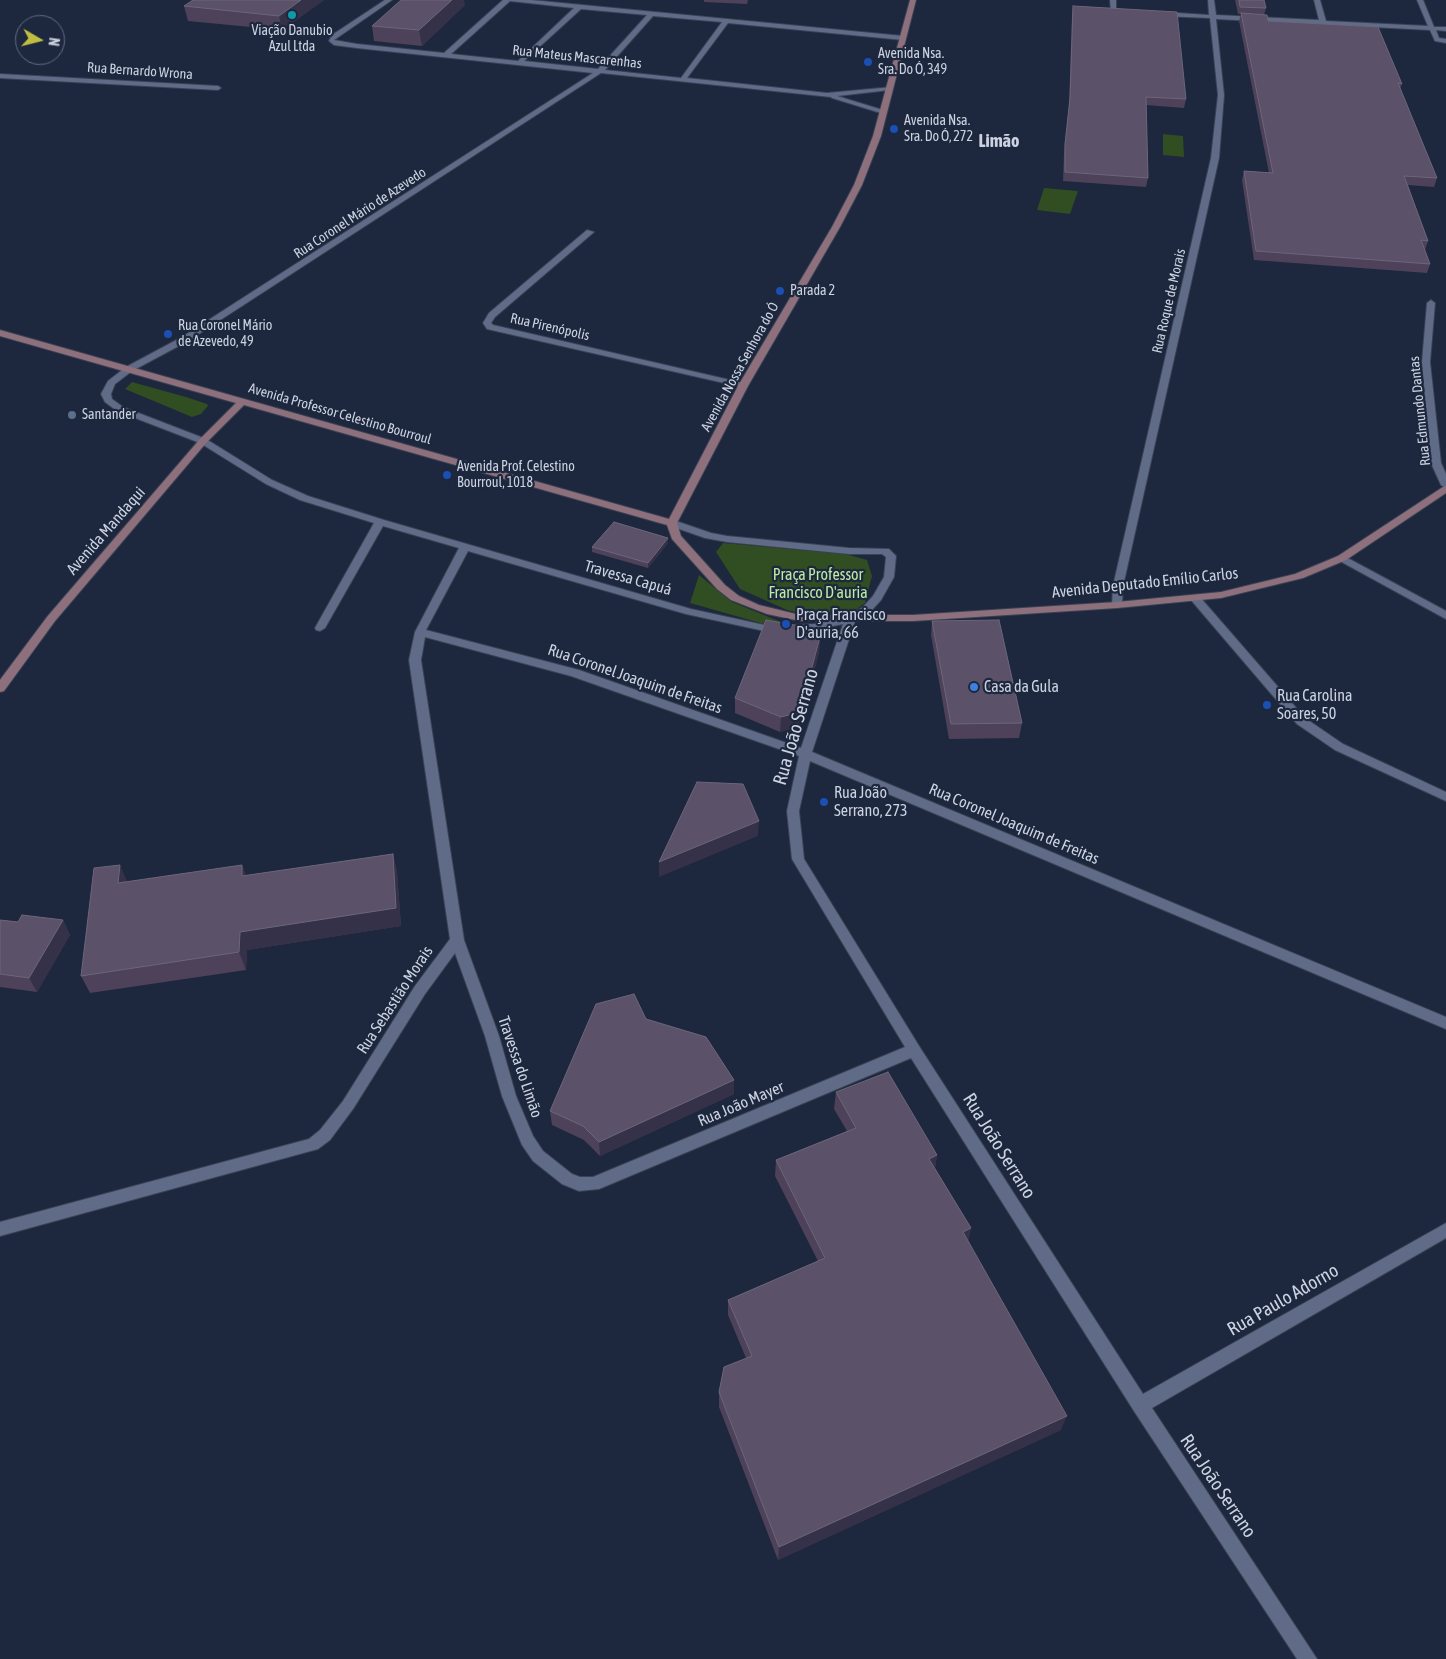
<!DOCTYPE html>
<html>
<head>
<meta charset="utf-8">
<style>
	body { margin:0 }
	#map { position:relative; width:1446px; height:1659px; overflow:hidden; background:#1d273d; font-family:"Asap Condensed",sans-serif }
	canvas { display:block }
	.north { position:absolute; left:15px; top:15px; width:50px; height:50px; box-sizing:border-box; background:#1d273d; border:1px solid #636b7f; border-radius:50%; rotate:98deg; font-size:14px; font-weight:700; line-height:20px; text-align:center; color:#cbd2e1 }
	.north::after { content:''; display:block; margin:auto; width:18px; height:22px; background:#c0be41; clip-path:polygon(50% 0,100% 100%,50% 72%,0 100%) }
</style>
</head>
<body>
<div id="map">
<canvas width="1446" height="1659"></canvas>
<div class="north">N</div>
</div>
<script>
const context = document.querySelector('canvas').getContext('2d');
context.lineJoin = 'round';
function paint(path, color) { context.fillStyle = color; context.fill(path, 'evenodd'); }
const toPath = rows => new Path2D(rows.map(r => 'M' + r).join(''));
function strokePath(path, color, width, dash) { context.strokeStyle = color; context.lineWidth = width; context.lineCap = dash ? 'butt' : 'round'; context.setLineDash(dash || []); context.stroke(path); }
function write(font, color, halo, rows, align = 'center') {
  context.font = font + ' "Asap Condensed",sans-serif'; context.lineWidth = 4.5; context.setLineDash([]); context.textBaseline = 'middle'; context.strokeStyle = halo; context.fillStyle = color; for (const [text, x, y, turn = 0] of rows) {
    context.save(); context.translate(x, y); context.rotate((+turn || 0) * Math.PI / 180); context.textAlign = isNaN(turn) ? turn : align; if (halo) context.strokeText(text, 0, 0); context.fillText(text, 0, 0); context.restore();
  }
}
paint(toPath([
	[1163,134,1183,136,1184,157,1163,155],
	[1044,188,1078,191,1070,214,1037,210],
	[132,382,186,397,207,404,208,406,201,414,192,417,125,389],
	[723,543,846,554,867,560,872,576,865,603,854,611,837,616,813,616,787,610,740,589,716,552],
	[699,575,732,602,786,624,771,626,690,603]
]), '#314d22');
const minor = toPath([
	[385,0,392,0,334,40,357,44,444,53,503,0,531,0,903,36,906,38,903,40,728,23,687,78,827,93,892,87,893,88,890,90,837,96,886,111,887,112,884,114,832,98,831,97,601,73,188,341,132,371,115,384,111,394,112,399,123,407,206,439,272,480,308,496,384,520,691,609,769,626,814,624,847,616,863,607,873,596,884,577,886,557,882,554,849,554,727,542,705,538,668,525,668,521,676,521,711,533,727,536,849,548,889,549,896,556,894,577,881,600,871,611,855,621,812,752,1446,1017,1446,1029,810,761,799,811,804,859,919,1046,1143,1394,1446,1223,1446,1238,1152,1408,1317,1659,1297,1659,1134,1411,911,1058,599,1189,579,1191,562,1184,533,1161,522,1145,502,1096,485,1036,455,953,425,994,353,1109,330,1140,318,1149,0,1236,0,1222,309,1139,320,1130,343,1101,415,986,450,939,409,660,415,632,459,548,383,526,325,628,320,631,316,630,315,628,374,523,300,500,266,484,200,443,117,411,105,402,101,394,108,381,126,367,182,337,593,73,357,48,334,45,329,41,332,35,385,0],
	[510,1,574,8,518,61,451,54,510,1],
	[581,9,647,15,598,69,524,61,581,9],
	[653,16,722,22,681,78,605,70,653,16],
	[468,551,686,614,769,632,814,630,843,624,801,748,579,670,426,630,468,551],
	[425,637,571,676,799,756,787,811,792,859,905,1047,593,1177,580,1177,572,1174,543,1151,533,1136,516,1096,499,1036,464,940,421,660,425,637],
	[1110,0,1116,0,1116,9,1130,12,1127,14,1111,12,1110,0],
	[1208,0,1214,0,1216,15,1319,20,1314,0,1320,0,1326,21,1428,26,1417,0,1423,0,1434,27,1446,27,1446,31,1436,30,1439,38,1446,39,1446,43,1435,41,1430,30,1216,19,1224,95,1219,158,1123,586,1122,605,1117,608,1112,605,1113,586,1211,158,1218,95,1210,18,1162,16,1159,14,1162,12,1209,15,1208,0],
	[0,74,218,86,221,88,218,90,0,78,0,74],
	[587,230,594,232,495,317,491,323,493,325,743,383,748,386,746,388,487,329,483,323,489,313,587,230],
	[1431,300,1435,303,1430,362,1441,463,1446,474,1446,488,1441,485,1431,463,1422,362,1427,303,1431,300],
	[1342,555,1446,611,1446,619,1338,560,1337,558,1338,556,1342,555],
	[1195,595,1199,596,1305,718,1343,744,1446,792,1446,801,1335,750,1297,724,1191,600,1190,598,1191,596,1195,595]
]);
const secondary = toPath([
	[910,0,916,0,881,136,862,185,840,227,748,386,677,523,681,536,725,585,739,596,759,605,800,615,913,615,1117,602,1221,592,1295,574,1338,556,1443,487,1446,486,1446,493,1346,560,1303,578,1221,598,1117,608,913,621,800,621,767,614,731,600,717,589,672,539,667,525,244,405,206,443,55,621,4,691,0,692,0,680,47,617,200,439,236,403,0,336,0,330,669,519,738,386,832,227,854,185,873,136,910,0]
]);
strokePath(minor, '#3a4254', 2);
strokePath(secondary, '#3a4254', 2);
paint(minor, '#606c87');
paint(secondary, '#8e707c');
paint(toPath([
	[193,0,324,0,282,30,188,21,184,6],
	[704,0,748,0,747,4,704,2],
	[1235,0,1264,0,1266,8,1264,15,1268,21,1402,84,1400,89,1437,178,1434,187,1408,185,1428,241,1425,250,1430,264,1427,273,1254,260,1242,180,1244,171,1269,173,1239,21,1241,14,1238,14],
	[465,5,422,46,374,41,372,26],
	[1073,6,1186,99,1184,108,1146,105,1148,178,1146,187,1063,181,1064,153,1069,106,1072,14],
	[668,543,648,568,592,552,592,547],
	[932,621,1022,723,1019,738,949,739,931,635],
	[820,637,819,652,800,727,780,732,735,713,735,698],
	[393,854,397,872,401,926,247,950,246,970,90,993,81,976,127,882,242,865,246,876],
	[0,920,18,922,63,920,70,935,37,992,0,987],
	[646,1019,734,1080,734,1094,600,1156,584,1140,552,1125,550,1111],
	[836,1092,937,1155,935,1168,971,1228,968,1241,1061,1430,778,1560,719,1407,719,1392,746,1358,728,1315,728,1300,818,1261,775,1176,776,1160,847,1131,834,1109]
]), '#4d425a');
paint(toPath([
	[301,0,324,0,282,30,279,16],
	[452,0,464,0,465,5,422,46,419,30],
	[668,538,668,543,648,568,648,563],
	[820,637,819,652,800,727,780,732,781,717],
	[759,821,758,836,659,877,659,862],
	[393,854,397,872,401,926,247,950,246,970,239,952,240,932],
	[120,865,128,883,118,883],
	[242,865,248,883,242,876],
	[63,920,70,935,37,992,29,978],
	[734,1080,734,1094,600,1156,599,1142],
	[937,1155,934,1172,929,1159],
	[971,1228,967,1244,963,1232],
	[1067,1416,1061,1430,778,1560,779,1547]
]), '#343148');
const building = toPath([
	[193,0,301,0,279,16,184,6,193,0],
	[401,0,452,0,419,30,372,26,401,0],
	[1239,0,1264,0,1266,8,1240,7,1239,0],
	[1073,6,1177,12,1186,99,1146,97,1148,178,1065,172,1065,144,1070,98,1073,6],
	[1241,13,1267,15,1268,21,1378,27,1402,84,1398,83,1437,178,1404,176,1428,241,1421,240,1430,264,1256,251,1244,171,1273,173,1241,13],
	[614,522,668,538,648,563,592,547,614,522],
	[766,620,799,626,820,637,800,712,781,717,735,698,766,620],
	[999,620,1022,723,951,724,932,621,999,620],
	[697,782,743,784,759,821,659,862,697,782],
	[393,854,396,908,240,932,239,952,81,976,94,868,120,865,118,883,242,865,242,876,393,854],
	[22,915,63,920,29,978,0,974,0,920,18,922,22,915],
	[634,994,646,1019,706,1037,734,1080,599,1142,583,1126,550,1111,596,1004,634,994],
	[888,1072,937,1155,929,1159,971,1228,963,1232,1067,1416,779,1547,719,1392,724,1367,752,1356,728,1300,825,1258,776,1160,856,1128,836,1092,888,1072]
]);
paint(building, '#5b5169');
strokePath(building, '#6c667c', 1);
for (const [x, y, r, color] of [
	[292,15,5,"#0f9aa8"],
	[868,62,5,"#1a4fb4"],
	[894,129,5,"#1a4fb4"],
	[780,291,5,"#1a4fb4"],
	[168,334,5,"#1a4fb4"],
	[72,415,5,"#5c6f8a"],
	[447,475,5,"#1a4fb4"],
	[786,624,5,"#1a4fb4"],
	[974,687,5,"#3f7fe0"],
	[1267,705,5,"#1a4fb4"],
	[824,802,5,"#1a4fb4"]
]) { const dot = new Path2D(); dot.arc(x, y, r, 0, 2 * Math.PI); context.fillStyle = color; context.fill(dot); strokePath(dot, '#1d273d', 2); }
write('14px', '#cbd2e1', '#1d273d', [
	["Viação Danubio",292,31,"center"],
	["Azul Ltda",292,47,"center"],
	["Avenida Nsa.",878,54],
	["Sra. Do Ó, 349",878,70],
	["Avenida Nsa.",904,121],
	["Sra. Do Ó, 272",904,137],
	["Parada 2",790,291],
	["Rua Coronel Mário",178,326],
	["de Azevedo, 49",178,342],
	["Santander",82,415],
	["Avenida Prof. Celestino",457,467],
	["Bourroul, 1018",457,483]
], 'left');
write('14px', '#cbd2e1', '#1d273d', [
	["Rua Mateus Mascarenhas",577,57,6],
	["Rua Bernardo Wrona",140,71,4],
	["Rua Coronel Mário de Azevedo",360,213,-33],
	["Rua Roque de Morais",1169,301,-77],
	["Rua Pirenópolis",550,327,13],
	["Avenida Nossa Senhora do Ó",740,367,-61],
	["Rua Edmundo Dantas",1420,411,-96],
	["Avenida Professor Celestino Bourroul",340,414,16]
]);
write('16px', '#cbd2e1', '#1d273d', [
	["Avenida Mandaqui",106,531,-49],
	["Travessa Capuá",628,578,16],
	["Avenida Deputado Emílio Carlos",1145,583,-6],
	["Rua Coronel Joaquim de Freitas",635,679,19],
	["Rua Coronel Joaquim de Freitas",1014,824,23],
	["Rua Sebastião Morais",395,1000,-57],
	["Travessa do Limão",520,1067,71],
	["Rua João Mayer",741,1104,-23]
]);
write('16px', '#bbeca3', '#1d273d', [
	["Praça Professor",818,575],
	["Francisco D'auria",818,593]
]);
write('16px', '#cbd2e1', '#1d273d', [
	["Praça Francisco",796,615],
	["D'auria, 66",796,633],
	["Casa da Gula",984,687],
	["Rua Carolina",1277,696],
	["Soares, 50",1277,714],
	["Rua João",834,793],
	["Serrano, 273",834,811]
], 'left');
write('bold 18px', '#cbd2e1', '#1d273d', [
	["Limão",999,141]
]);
write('19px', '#cbd2e1', '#1d273d', [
	["Rua João Serrano",796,727,-74],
	["Rua João Serrano",999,1146,58],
	["Rua Paulo Adorno",1283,1300,-30],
	["Rua João Serrano",1218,1486,56]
]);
</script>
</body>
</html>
